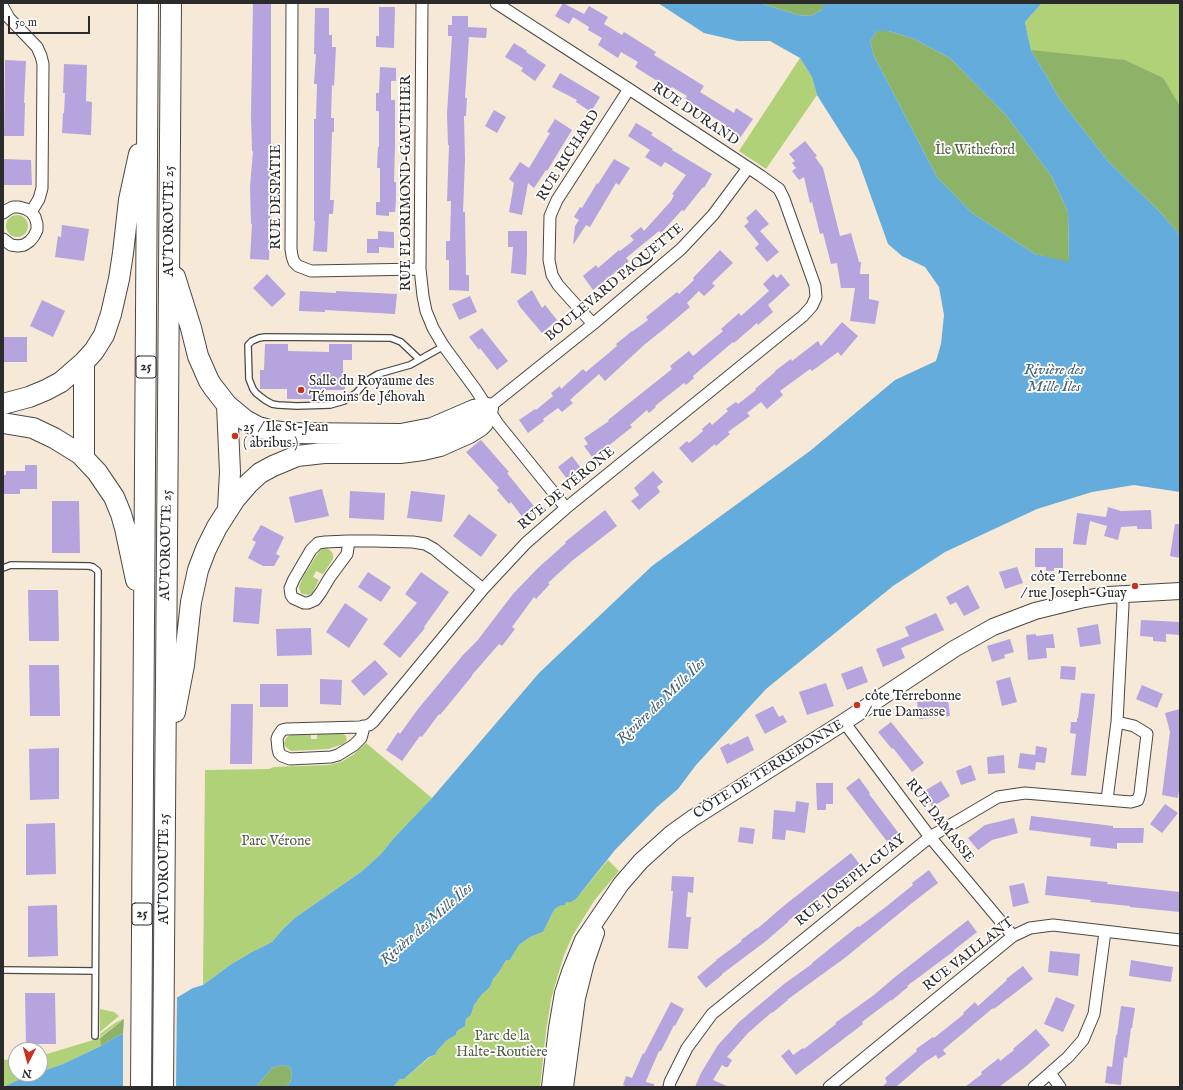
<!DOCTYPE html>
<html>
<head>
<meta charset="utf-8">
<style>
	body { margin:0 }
	#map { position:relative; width:1183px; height:1090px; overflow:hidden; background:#f7e9d7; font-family:"IM FELL English",serif }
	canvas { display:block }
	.frame { position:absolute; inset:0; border:4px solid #2b2b2b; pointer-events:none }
	.north { position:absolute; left:8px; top:1042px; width:40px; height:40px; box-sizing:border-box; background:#fff; border:1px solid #aaa; border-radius:50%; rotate:186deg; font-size:11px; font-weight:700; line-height:16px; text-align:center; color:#2b2b2b }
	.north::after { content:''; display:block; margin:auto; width:14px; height:18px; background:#c8321e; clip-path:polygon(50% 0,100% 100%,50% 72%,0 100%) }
	.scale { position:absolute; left:8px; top:16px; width:82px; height:18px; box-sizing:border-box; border:2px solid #2b2b2b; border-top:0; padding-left:5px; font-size:12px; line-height:14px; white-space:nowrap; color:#2b2b2b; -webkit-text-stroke:3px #fff; paint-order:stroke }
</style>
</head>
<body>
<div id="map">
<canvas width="1183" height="1090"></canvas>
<div class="frame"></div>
<div class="north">N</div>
<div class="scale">50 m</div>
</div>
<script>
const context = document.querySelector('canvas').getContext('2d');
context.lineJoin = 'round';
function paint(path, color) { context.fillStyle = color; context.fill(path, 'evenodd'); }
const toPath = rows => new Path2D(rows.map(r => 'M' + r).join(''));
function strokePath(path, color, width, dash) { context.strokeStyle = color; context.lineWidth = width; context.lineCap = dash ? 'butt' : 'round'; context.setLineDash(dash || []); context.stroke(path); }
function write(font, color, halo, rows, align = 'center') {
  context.font = font + ' "IM FELL English",serif'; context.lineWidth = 3.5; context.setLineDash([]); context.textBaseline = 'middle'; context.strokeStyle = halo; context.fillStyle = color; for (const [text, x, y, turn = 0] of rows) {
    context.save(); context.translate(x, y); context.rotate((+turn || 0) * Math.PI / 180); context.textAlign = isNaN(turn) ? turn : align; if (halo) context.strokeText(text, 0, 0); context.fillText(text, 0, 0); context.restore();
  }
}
paint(toPath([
	[1042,3,1180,3,1180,235,1031,50,1025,22],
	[800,58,812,77,817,95,766,169,739,151],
	'6 226a11 11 0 1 1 22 0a11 11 0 1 1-22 0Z',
	[323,548,327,548,331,551,333,554,333,559,323,574,316,571,313,577,319,580,312,593,309,595,302,594,300,591,299,587,303,577,320,550],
	[317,734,343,734,346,736,347,740,343,744,328,749,291,751,286,747,284,744,285,740,287,737,291,735,311,735,311,739,317,739],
	[366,743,432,798,393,839,381,854,361,872,296,917,284,928,272,942,252,952,230,965,203,985,205,770,269,769,274,767,329,765,341,762,353,755],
	[608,860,619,871,594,901,573,935,564,955,555,985,551,1000,546,1031,540,1087,393,1087,400,1079,404,1079,430,1057,435,1055,437,1051,447,1040,456,1035,457,1031,465,1026,466,1019,471,1015,474,1005,481,994,490,987,493,979,499,972,506,960,510,960,519,945,530,937,543,932,554,910,559,906,564,905,566,902,571,902,576,899],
	[100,1009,114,1012,119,1016,100,1032],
	[123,1019,124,1019,100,1037,101,1046,63,1064,40,1072,40,1056,100,1038,100,1034,115,1023],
	[16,1059,16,1074,35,1074,3,1087,3,1060]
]), '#b1d178');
paint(toPath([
	[760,3,823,3,823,9,811,16,798,15],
	[877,31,889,31,914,39,950,58,1006,115,1052,177,1068,212,1069,263,1035,254,972,213,937,177,874,56,870,42],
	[1031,50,1125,60,1163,78,1180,106,1180,235,1163,215,1108,161,1061,101],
	[124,1019,123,1034,119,1035,101,1046,100,1038],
	[282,1065,290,1067,292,1075,290,1083,285,1087,256,1087,272,1068]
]), '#8cb368');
paint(toPath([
	[658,3,760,3,798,15,811,16,823,9,823,3,1042,3,1025,22,1031,50,1061,101,1108,161,1163,215,1180,235,1180,492,1134,485,1092,492,1037,509,945,552,893,586,766,689,696,765,678,789,657,807,615,850,576,899,571,902,566,902,565,905,559,906,554,910,543,932,530,937,519,945,510,960,506,960,499,972,493,979,490,987,482,994,474,1005,471,1015,466,1019,465,1026,457,1031,456,1035,447,1040,437,1051,435,1055,429,1057,404,1079,400,1079,393,1087,285,1087,290,1083,292,1075,290,1067,282,1065,272,1068,256,1087,3,1087,21,1079,35,1074,40,1074,40,1072,63,1064,101,1046,119,1035,123,1034,141,1019,193,988,203,985,230,965,252,952,272,942,284,928,296,917,361,872,381,854,393,839,432,798,539,673,652,566,810,451,895,380,936,361,941,344,944,315,939,287,925,267,902,256,888,244,858,160,817,95,812,77,800,58,770,41,738,41,704,33],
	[877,31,889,31,914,39,950,58,1006,115,1052,177,1068,212,1069,262,1035,254,972,213,937,177,874,56,870,42]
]), '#64acdb');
paint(toPath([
	[177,996,176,1087,123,1087,123,1032,140,1018]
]), '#f7e9d7');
paint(toPath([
	[253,3,271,3,271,162,269,198,271,198,269,260,250,259,252,224,251,224,250,187,253,151,252,151,251,115],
	[563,3,584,14,589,6,608,17,604,24,622,35,624,32,656,52,654,55,704,86,700,92,734,113,736,108,753,119,740,138,724,127,726,125,685,99,687,96,672,87,670,89,635,67,638,62,621,52,618,58,598,45,602,38,588,30,589,27,573,17,569,24,555,16],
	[379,7,395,7,394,48,376,47,376,36,379,36],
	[315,8,329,8,329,35,332,35,332,47,336,47,334,86,332,85,331,118,334,118,334,132,332,132,330,200,334,200,333,214,329,214,327,252,313,251,315,221,314,221,314,119,316,119,317,84,314,84,316,54,314,54],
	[452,16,468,16,468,27,487,28,486,38,469,37,465,98,467,98,466,116,464,116,465,160,463,212,465,212,466,275,469,275,469,291,449,290,449,260,446,260,446,241,450,241,451,201,447,201,449,145,448,145,447,114,452,36,448,36,448,25,452,25],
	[514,43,527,51,526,52,546,65,535,81,521,71,523,68,505,57],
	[5,60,26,61,24,103,25,103,24,136,4,136],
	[64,64,87,65,86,101,92,102,91,135,62,133,63,113,64,113,65,93,63,93],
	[380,67,396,68,396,81,391,81,391,100,395,100,395,145,394,182,396,182,396,201,395,212,389,212,389,216,376,215,376,202,380,202,380,168,377,168,378,147,379,147,379,111,376,111,376,93,379,93],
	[560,73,600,97,591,112,576,102,577,100,552,87],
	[494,110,506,117,497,133,485,126],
	[555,119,572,130,547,171,546,170,534,188,528,183,522,215,509,212,514,183,509,179,520,162,529,168,550,133,547,132],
	[636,123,653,133,651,135,673,149,672,150,712,174,704,188,703,187,684,211,682,210,661,233,659,231,626,258,629,261,593,290,583,276,596,265,598,268,619,250,620,251,634,240,630,236,641,227,644,231,671,201,674,195,672,194,686,175,665,162,661,167,645,157,650,150,628,136],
	[805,141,817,156,815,157,823,168,840,236,851,233,859,262,861,262,860,274,869,274,869,299,879,301,875,324,850,321,855,288,841,288,837,263,831,264,823,233,820,234,812,202,810,203,804,177,799,180,792,171,796,168,792,163,795,161,789,154],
	[3,159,31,160,32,185,3,185],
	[614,159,630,168,619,185,616,183,590,227,586,225,573,245,575,226,579,220,574,217,580,207,582,208,597,183,598,184],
	[756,209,769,224,760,231,779,252,767,262,755,248,759,244,744,226,749,222,746,218],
	[62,225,89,229,84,261,55,257,58,236,61,237],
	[378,231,394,232,394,248,379,247,379,253,367,253,367,239,378,239],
	[508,231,527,231,527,253,526,275,511,273,513,247,508,247],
	[720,250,733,263,712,283,715,286,704,296,699,291,687,303,690,307,664,329,644,345,605,381,599,374,570,400,573,403,562,412,558,408,543,419,544,421,528,433,519,420,535,409,536,410,553,396,551,393,560,386,561,389,583,369,586,372,617,346,616,344,632,331,633,331,648,320,646,317,677,292,679,294,694,280,693,278],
	[267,274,286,294,272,307,253,288],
	[773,274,777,278,781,274,790,285,768,305,773,312,758,325,757,323,734,343,733,342,693,376,694,378,686,385,684,383,655,406,656,407,649,413,647,410,630,425,632,427,607,447,592,457,584,446,588,444,584,438,609,421,608,420,672,369,670,366,689,351,693,356,723,331,721,329,739,313,741,316,769,291,763,284],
	[532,290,542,308,545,305,557,320,542,333,520,307,517,301],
	[300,291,336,293,336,291,397,294,395,314,325,310,325,312,299,311],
	[470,296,477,312,459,320,452,304],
	[42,300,65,311,53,337,30,326],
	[842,322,858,336,841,356,838,352,812,371,810,369,780,391,783,395,767,409,761,402,747,413,750,416,728,432,730,434,716,446,715,444,692,463,679,448,687,441,689,443,703,431,702,429,710,422,712,425,728,411,726,409,736,402,738,404,756,390,755,389,775,372,775,371,791,359,792,361,818,341,821,346],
	[482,328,508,361,497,370,480,348,479,350,469,337],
	[3,337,27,337,27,362,3,362],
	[265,344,288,344,288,351,329,352,329,344,352,344,352,360,343,360,343,380,345,380,345,390,315,390,315,399,287,399,287,389,260,389,260,370,264,370],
	[481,440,509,472,507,473,537,510,524,519,511,502,509,504,497,490,499,488,466,452],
	[572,456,581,468,567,479,558,467],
	[25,465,37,465,37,489,20,489,20,494,3,494,3,475,6,475,6,471,25,471],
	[653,471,663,482,657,487,660,492,639,510,631,501,639,495,634,488],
	[322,489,329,516,295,523,289,497],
	[350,491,385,493,384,520,349,518],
	[411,491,445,495,442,522,407,518],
	[52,501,79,501,80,553,52,553],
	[1108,507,1121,511,1151,510,1152,529,1137,529,1137,526,1121,527,1118,540,1104,536,1107,526,1090,521,1086,545,1073,544,1077,513,1106,517],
	[605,510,617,526,573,560,548,583,550,584,536,599,534,597,512,627,515,629,502,646,499,644,472,675,472,676,440,715,439,714,422,737,420,736,402,761,386,750,398,732,400,734,418,709,463,655,477,641,513,594,538,568,566,543,565,542],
	[469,514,497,535,481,557,453,536],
	[1175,524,1180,524,1180,558,1170,556],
	[261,525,284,537,276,554,280,556,274,566,263,566,248,558,256,542,252,540],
	[1035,548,1063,548,1063,568,1054,568,1054,571,1046,571,1046,567,1035,567],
	[1017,567,1023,583,1005,589,999,572],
	[368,572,391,587,381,602,358,587],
	[421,572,449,592,424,627,425,628,400,658,383,644,417,603,405,594],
	[968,585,980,608,964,616,956,602,950,605,946,597],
	[235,587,262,589,259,624,233,622],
	[28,590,58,590,59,641,29,641],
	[345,603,368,619,349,648,326,632],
	[936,613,944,630,901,648,905,658,883,667,876,649,909,636,905,627],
	[1141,620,1180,622,1180,635,1166,634,1166,642,1153,641,1153,637,1140,636],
	[1098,624,1101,644,1080,647,1077,628],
	[311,628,312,655,277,656,276,629],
	[1036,634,1036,636,1053,634,1055,648,1046,648,1047,658,1028,660,1026,635],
	[1010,639,1014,652,1004,655,1005,658,992,662,987,646],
	[375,660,388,674,364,696,351,681],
	[29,665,59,665,60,716,30,716],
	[862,666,868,682,847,690,841,674],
	[1061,666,1076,667,1075,680,1060,679],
	[1010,677,1017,702,1002,706,996,681],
	[320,679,342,680,341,705,320,704],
	[826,683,834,706,807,715,799,692],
	[260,684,288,684,288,707,260,707],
	[1142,685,1163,694,1157,708,1136,699],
	[1081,693,1095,694,1086,776,1071,775,1076,734,1070,733,1071,722,1077,722,1077,718,1078,718],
	[948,699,950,716,919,719,917,702],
	[231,704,253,704,252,764,230,764],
	[773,706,779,717,783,715,787,722,765,734,755,715],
	[1180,709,1180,783,1178,798,1162,795,1170,732,1165,713],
	[891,722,924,763,912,772,893,748,892,749,878,732],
	[748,736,754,750,727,764,720,748,729,743,730,745],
	[1036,746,1047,748,1045,763,1036,762,1035,770,1018,768,1020,753,1035,755],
	[59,748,59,799,30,800,29,749],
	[1004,755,1005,773,988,774,987,757],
	[971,765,976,780,961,785,956,771],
	[859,778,870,793,869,794,900,835,889,844,846,788],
	[941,781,950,796,932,807,923,792],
	[816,783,833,783,833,804,826,804,826,810,817,810],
	[796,801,809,803,805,833,786,830,785,840,772,839,774,810,795,812],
	[1165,804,1178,813,1162,833,1150,824],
	[1031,816,1113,826,1113,828,1144,828,1143,843,1117,843,1117,849,1090,846,1091,838,1029,830],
	[1014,818,1018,833,992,840,978,850,968,838,985,825],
	[55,823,56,874,26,875,26,824],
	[740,827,755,829,753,844,738,842],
	[851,853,861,866,845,878,844,877,788,921,788,922,766,941,722,974,722,975,706,988,697,977,717,960,716,960,742,941,741,940,757,928,757,929,786,904],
	[929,870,938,883,912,903,846,957,787,1000,788,1000,772,1013,772,1012,748,1033,727,1057,732,1060,728,1067,725,1067,722,1065,713,1080,729,1087,695,1087,701,1073,718,1045,739,1022,784,984,812,964,812,963,858,926,859,927,887,906,913,885,912,883],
	[672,876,694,877,693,893,688,892,686,917,691,917,688,949,668,948,673,891,671,891],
	[1047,876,1108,882,1107,884,1180,892,1180,912,1130,907,1130,906,1090,902,1091,900,1045,895],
	[1024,883,1029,903,1013,907,1009,886],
	[57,905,58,956,28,957,28,906],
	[968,920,977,932,954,950,954,951,907,986,908,987,891,1001,891,1000,862,1022,863,1024,796,1075,781,1056,789,1049,793,1055,803,1048,804,1049,836,1024,835,1023,874,995,895,977],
	[1050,951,1080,954,1078,976,1048,972],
	[1131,960,1173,967,1171,982,1129,976],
	[1023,966,1033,979,994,1009,993,1008,943,1050,946,1054,938,1059,936,1055,925,1062,896,1087,882,1087,887,1082,885,1078,917,1051,916,1049,933,1037,934,1038,964,1014,963,1013,975,1002,978,1006,1007,980,1006,979],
	[25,993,55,993,56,1044,26,1044],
	[1056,997,1075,1005,1063,1032,1044,1024],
	[671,1002,684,1009,675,1026,674,1025,661,1051,659,1051,646,1081,646,1082,654,1084,654,1087,629,1087,623,1085,626,1076,632,1078,643,1053,644,1054],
	[1121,1006,1135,1008,1132,1028,1131,1028,1127,1058,1124,1057,1121,1085,1105,1083,1107,1066,1112,1067,1116,1035,1117,1035],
	[1036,1029,1050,1045,1024,1068,999,1087,965,1087,982,1074,981,1072,999,1058,1000,1061,1014,1050,1013,1049]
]), '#b5a4dd');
const lane = toPath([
	[419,359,401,342,391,338,265,337,259,338,252,341,248,345,249,379,253,389,256,393,265,400,272,404,278,405,297,406,330,405,344,401,356,393,368,380,378,374,410,365,444,346],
	[3,568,11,565,89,566,93,567,98,571,95,1036],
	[3,970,95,971]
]);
const street = toPath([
	[292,3,291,249,292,256,294,262,298,266,311,271,420,269],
	[422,3,420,269,423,296,426,311,433,328,443,345,476,390,498,424,566,508],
	[3,7,9,18,37,47,41,56,43,64,42,188,39,199,31,212],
	[3,213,7,210,13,207,19,207,26,209,31,212,35,217,37,224,37,230,34,236,30,241,24,245,18,246,11,245,3,239],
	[593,324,558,285,552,275,549,260,550,216,557,200,629,89],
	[488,408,593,324,681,249,713,215,748,168],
	[348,541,348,548,347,554,330,577,321,592,315,600,308,603,304,603,293,598,291,595,290,588,294,579,311,550,318,543,325,542,348,541,374,541,413,542,425,544,434,549,483,589],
	[844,722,930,837,1013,936],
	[363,726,363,731,361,738,354,745,338,755,331,757,290,759,282,756,279,753,278,749,277,739,278,736,282,730,286,729,360,727,369,725,373,722,483,589,526,543,566,508,803,316,812,306,816,297,815,286,784,199,779,189,761,176,629,89,496,3],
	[1107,800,1131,802,1138,800,1140,793,1147,734,1134,726,1117,722],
	[1050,1073,1060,1087],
	[669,1087,670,1082,687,1048,712,1014,930,837,998,797,1025,793,1107,800,1117,722,1123,605,1122,594],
	[829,1087,1013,936,1030,928,1053,925,1180,940],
	[1034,1087,1068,1057,1083,1040,1094,1014,1105,932]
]);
const secondary = toPath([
	[550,1087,557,1028,563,993,570,972,583,940,621,884,641,861,672,833,693,818,844,722,954,649,993,627,1035,611,1084,599,1108,595,1180,591],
	[565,1087,577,998,586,962,596,933]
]);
const highway = toPath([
	[175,277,191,328,198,356,205,372,209,381,213,387,227,405,245,420,258,427,273,431,290,433,401,434,432,428,474,410,488,408,483,423,480,426,469,433,440,446,423,450,400,453,324,453,297,456,273,466,260,473,248,484,235,499,217,527,206,549,198,570,191,602,184,665,175,712],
	[3,404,29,397,46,390,61,382,84,362,94,351,104,335,111,314,119,279,123,253,129,200,139,154],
	[227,405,230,472,228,509],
	[3,423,33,428,54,438,80,454,97,472,114,497,121,514,125,528,136,580],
	[84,458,84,362],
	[141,1087,148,3],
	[163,1087,171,3]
]);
strokePath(lane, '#4a4845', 8);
strokePath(street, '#4a4845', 13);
strokePath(secondary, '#4a4845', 18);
strokePath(highway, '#4a4845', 22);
strokePath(lane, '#fff', 5.5);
strokePath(street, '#fff', 11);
strokePath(secondary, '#fff', 16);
strokePath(highway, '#fff', 20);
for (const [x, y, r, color] of [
	[301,390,4,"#c8321e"],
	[235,436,4,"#c8321e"],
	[1135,586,4,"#c8321e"],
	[857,705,4,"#c8321e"]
]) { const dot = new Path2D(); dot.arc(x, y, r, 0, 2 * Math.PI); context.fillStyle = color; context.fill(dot); strokePath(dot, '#fff', 1.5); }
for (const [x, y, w] of [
	[146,367,20],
	[142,914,20]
]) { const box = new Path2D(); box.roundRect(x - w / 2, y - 11, w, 22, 3); context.fillStyle = '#fff'; context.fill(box); strokePath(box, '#2b2b2b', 1); }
write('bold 13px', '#2b2b2b', null, [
	["25",146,367],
	["25",142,914]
]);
write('14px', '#2b2b2b', '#fff', [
	["RUE DURAND",695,115,34],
	["RUE RICHARD",569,156,-58],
	["RUE FLORIMOND-GAUTHIER",407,183,-90],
	["RUE DESPATIE",277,197,-90],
	["AUTOROUTE 25",170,221,-90],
	["BOULEVARD PAQUETTE",615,283,-40],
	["RUE DE VÉRONE",567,489,-40],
	["AUTOROUTE 25",167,545,-89],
	["CÔTE DE TERREBONNE",769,770,-32],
	["RUE DAMASSE",939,821,52],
	["AUTOROUTE 25",165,869,-90],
	["RUE JOSEPH-GUAY",851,881,-39],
	["RUE VAILLANT",969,955,-38]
]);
write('14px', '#535d42', '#fff', [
	["Île Witheford",975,151],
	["Parc Vérone",276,842],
	["Parc de la",502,1037],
	["Halte-Routière",502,1053]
]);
write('14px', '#2b2b2b', '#fff', [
	["Salle du Royaume des",309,382],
	["Témoins de Jéhovah",309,398],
	["25 / Ile St-Jean",243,428],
	["( abribus )",243,444],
	["côte Terrebonne",1127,578,"right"],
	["/ rue Joseph-Guay",1127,594,"right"],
	["côte Terrebonne",865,697],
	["/ rue Damasse",865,713]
], 'left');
write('italic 15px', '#425f71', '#fff', [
	["Rivière des",1054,371],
	["Mille Îles",1054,388],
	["Rivière des Mille Îles",662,702,-44],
	["Rivière des Mille Îles",427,925,-41]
]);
</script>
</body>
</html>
